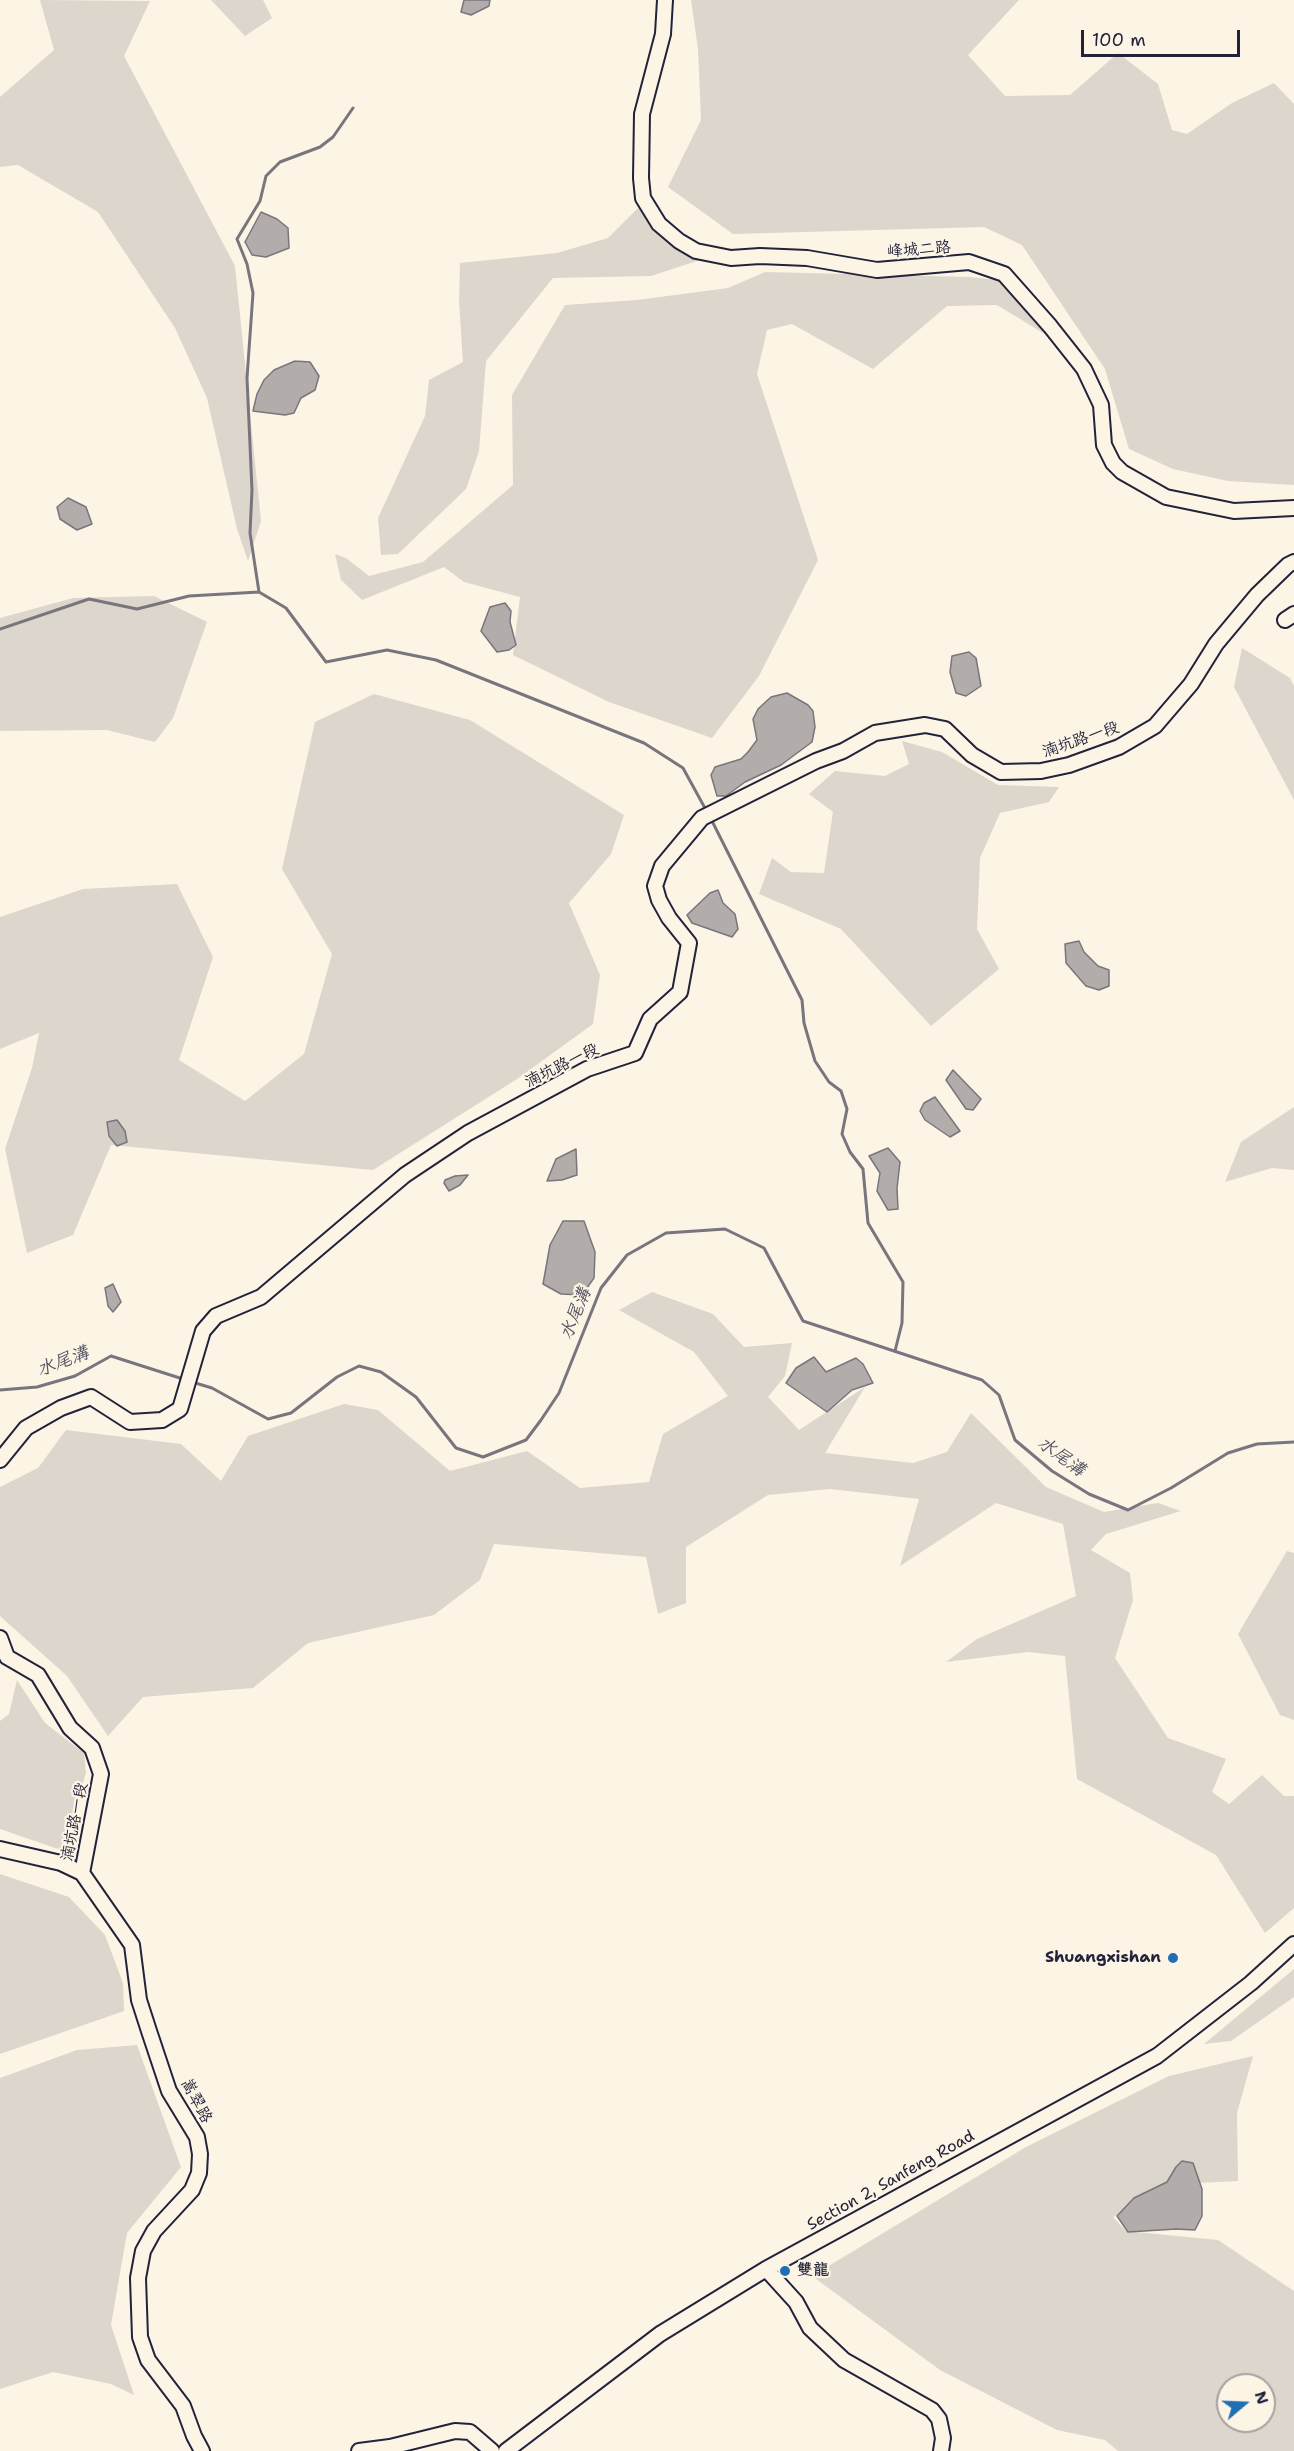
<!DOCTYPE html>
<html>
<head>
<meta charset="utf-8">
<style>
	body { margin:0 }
	#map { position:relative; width:1294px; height:2451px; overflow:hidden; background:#fcf5e5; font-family:"Shantell Sans",sans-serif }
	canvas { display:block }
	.north { position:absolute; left:1216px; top:2373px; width:60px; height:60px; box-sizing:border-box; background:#fcf5e5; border:2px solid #a5a1a1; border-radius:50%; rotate:71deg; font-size:16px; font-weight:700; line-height:24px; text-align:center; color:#22223b }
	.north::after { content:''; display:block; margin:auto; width:21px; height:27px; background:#1f6fb2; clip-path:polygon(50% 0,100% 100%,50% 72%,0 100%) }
	.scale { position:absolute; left:1081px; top:30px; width:159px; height:27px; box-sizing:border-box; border:3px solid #22223b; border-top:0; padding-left:8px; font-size:18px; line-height:21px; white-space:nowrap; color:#22223b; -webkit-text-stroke:4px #fcf5e5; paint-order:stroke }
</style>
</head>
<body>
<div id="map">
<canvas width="1294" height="2451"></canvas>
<div class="north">N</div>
<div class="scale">100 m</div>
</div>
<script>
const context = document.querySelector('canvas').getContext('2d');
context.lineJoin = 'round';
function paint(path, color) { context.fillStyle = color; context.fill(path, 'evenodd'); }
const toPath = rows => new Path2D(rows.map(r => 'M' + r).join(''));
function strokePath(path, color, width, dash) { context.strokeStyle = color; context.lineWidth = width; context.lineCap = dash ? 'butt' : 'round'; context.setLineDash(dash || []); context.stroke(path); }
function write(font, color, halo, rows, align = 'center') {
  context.font = font + ' "Shantell Sans","LXGW WenKai TC",sans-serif'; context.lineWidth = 4.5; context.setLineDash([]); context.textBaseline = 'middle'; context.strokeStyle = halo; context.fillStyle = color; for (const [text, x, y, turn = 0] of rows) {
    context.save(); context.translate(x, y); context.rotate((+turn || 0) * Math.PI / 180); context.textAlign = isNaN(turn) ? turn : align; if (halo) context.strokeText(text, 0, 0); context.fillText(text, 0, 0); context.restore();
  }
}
paint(toPath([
	[40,0,150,1,124,56,235,266,261,521,248,561,237,529,207,398,175,328,98,212,18,165,0,167,0,97,54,50],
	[211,0,263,0,272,18,245,36],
	[691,0,1019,0,968,55,1005,96,1070,95,1118,53,1158,84,1172,130,1187,134,1232,103,1274,83,1294,104,1294,485,1228,481,1173,469,1129,449,1105,369,1022,245,984,227,733,234,668,187,701,120,698,49],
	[638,208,700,260,651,276,553,278,486,361,479,451,466,489,398,554,381,555,378,518,425,416,429,380,463,362,459,301,460,263,557,253,608,238],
	[765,272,969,277,1008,281,1048,336,997,305,947,306,873,369,792,324,767,330,757,374,818,560,759,676,712,738,609,702,513,655,520,597,464,582,444,567,362,600,341,580,335,554,346,558,369,576,423,562,513,485,512,395,565,305,637,300,728,288],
	[154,596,207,622,173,718,155,742,107,730,0,731,0,618,73,598],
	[1242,648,1290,678,1294,686,1294,800,1234,687],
	[374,694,470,720,624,815,611,854,569,903,600,975,593,1024,517,1079,373,1170,111,1145,73,1235,27,1253,5,1149,32,1068,39,1033,0,1049,0,917,83,889,177,884,213,957,179,1060,245,1101,304,1054,332,954,282,869,315,722],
	[902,741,942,752,998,785,1059,787,1049,802,1000,813,980,858,977,929,999,969,931,1026,841,929,759,894,772,858,791,872,824,873,833,812,809,794,835,771,885,776,909,764],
	[1294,1107,1294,1170,1272,1168,1225,1182,1241,1142],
	[652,1292,713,1314,744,1347,792,1343,785,1376,768,1397,799,1430,865,1387,825,1453,913,1463,947,1452,971,1413,1046,1487,1104,1512,1158,1503,1181,1511,1106,1534,1091,1550,1130,1573,1133,1600,1115,1658,1168,1738,1226,1759,1212,1792,1229,1804,1262,1775,1284,1796,1294,1796,1294,1908,1265,1933,1216,1855,1077,1779,1065,1656,1028,1652,946,1662,977,1639,1076,1596,1063,1524,996,1503,900,1566,919,1499,830,1489,768,1495,686,1547,686,1603,658,1614,646,1557,494,1544,480,1580,434,1615,308,1643,253,1688,143,1697,108,1736,67,1676,0,1616,0,1487,38,1468,66,1430,181,1444,221,1481,248,1436,344,1404,378,1410,450,1471,527,1451,580,1488,649,1482,663,1434,728,1396,694,1352,619,1310],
	[1287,1551,1294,1553,1294,1720,1280,1715,1238,1634],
	[17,1680,45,1723,84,1753,86,1773,61,1850,0,1829,0,1721,9,1714],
	[0,1874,69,1897,105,1935,123,1983,124,2011,0,2054],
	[1294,1969,1294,1997,1231,2041,1204,2044],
	[137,2045,181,2167,127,2233,111,2325,134,2395,111,2384,53,2372,0,2389,0,2078,77,2050],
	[1253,2056,1237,2113,1238,2181,1175,2184,1113,2217,1126,2231,1218,2240,1294,2291,1294,2451,1118,2451,1105,2440,1057,2430,940,2370,812,2276,1026,2147,1169,2076],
	[1228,2385,1264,2385,1264,2421,1228,2421]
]), '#dcd6cc');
const water = toPath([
	[464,0,490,0,489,6,471,15,461,12,464,0],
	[261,212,277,219,288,228,289,248,266,257,252,255,245,242,261,212],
	[295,361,310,362,319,376,315,390,301,398,294,413,285,415,253,411,257,394,264,380,274,370,295,361],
	[68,498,86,507,92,524,77,530,60,519,57,507,68,498],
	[505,603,511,611,510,622,516,645,509,650,497,652,481,631,490,607,505,603],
	[969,652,976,658,981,686,966,696,956,693,950,672,952,656,969,652],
	[787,693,808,705,813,711,815,727,812,742,781,765,745,782,726,796,717,796,711,775,715,767,741,759,748,752,757,740,753,719,758,709,771,697,787,693],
	[718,890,723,903,735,914,738,929,732,937,692,923,687,915,710,893,718,890],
	[1079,941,1084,952,1098,966,1109,970,1109,986,1099,990,1086,986,1066,963,1065,944,1079,941],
	[953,1070,981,1099,973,1110,966,1109,946,1080,953,1070],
	[935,1097,960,1131,950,1137,925,1120,920,1111,924,1103,935,1097],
	[117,1120,125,1131,127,1142,117,1146,109,1136,107,1122,117,1120],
	[888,1148,900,1162,897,1188,898,1209,888,1210,877,1191,880,1173,869,1156,888,1148],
	[576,1149,577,1175,562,1180,547,1181,556,1159,576,1149],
	[468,1175,460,1185,449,1191,444,1183,445,1180,455,1176,468,1175],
	[563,1221,584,1221,595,1252,594,1278,582,1295,561,1294,543,1284,550,1245,563,1221],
	[113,1284,121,1302,113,1312,108,1306,105,1288,113,1284],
	[814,1357,826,1372,856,1358,863,1364,873,1383,852,1390,827,1412,786,1383,796,1368,814,1357],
	[1182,2161,1193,2163,1202,2189,1202,2216,1195,2230,1176,2229,1128,2232,1117,2216,1134,2198,1167,2182,1176,2167,1182,2161]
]);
paint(water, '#b2adab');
strokePath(water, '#78757e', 1.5);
strokePath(toPath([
	[259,592,250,533,252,490,247,378,253,293,247,264,237,239,260,201,266,176,280,162,320,147,333,137,353,108],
	[0,629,89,599,137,609,189,596,259,592,286,608,326,662,387,650,436,660,644,743,683,768,706,810],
	[711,819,802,1000,804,1023,815,1061,829,1082,841,1091,847,1109,842,1134,850,1152,863,1169,868,1223,903,1282,902,1323,895,1351],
	[192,1382,212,1388,268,1419,291,1413,337,1377,359,1366,381,1372,416,1397,456,1448,483,1457,526,1440,541,1420,559,1393,601,1288,627,1255,666,1233,725,1229,764,1248,803,1321,982,1380,999,1395,1015,1440,1052,1471,1089,1494,1128,1510,1171,1488,1228,1453,1257,1444,1294,1442],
	[0,1390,37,1387,75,1376,111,1356,186,1380]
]), '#78757e', 3);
const minor = toPath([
	[665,0,663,34,642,114,641,178,643,198,659,224,679,241,696,251,731,258,760,256,807,258,877,270,969,262,1004,274,1050,326,1084,369,1101,405,1104,445,1113,463,1122,472,1166,497,1234,511,1294,508],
	[1285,620,1294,614],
	[0,1460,26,1428,61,1408,91,1397,130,1422,162,1420,180,1409,203,1331,216,1316,261,1297,405,1175,468,1133,587,1069,635,1053,650,1019,680,992,689,943,669,918,659,900,655,886,662,866,702,818,816,761,843,751,875,733,925,725,945,729,972,755,1001,772,1041,771,1069,765,1119,747,1155,726,1191,684,1216,644,1257,595,1288,565,1294,562],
	[0,1638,7,1657,38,1675,70,1728,92,1748,101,1774,82,1873],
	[0,1849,61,1863,82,1873,132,1945,139,2000,149,2031,169,2091,197,2137,200,2154,199,2173,192,2190,154,2231,143,2251,138,2278,140,2337,148,2360,183,2406,194,2436,202,2451],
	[766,2269,796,2302,810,2328,844,2360,932,2410,939,2419,943,2438,941,2451],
	[359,2451,390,2447,455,2431,470,2432,492,2451],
	[506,2451,660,2334,766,2269,1157,2056,1251,1983,1294,1944]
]);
strokePath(minor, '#22223b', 18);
strokePath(minor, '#fcf5e5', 14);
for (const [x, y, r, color] of [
	[1173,1958,6,"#1f6fb2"],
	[785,2271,6,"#1f6fb2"]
]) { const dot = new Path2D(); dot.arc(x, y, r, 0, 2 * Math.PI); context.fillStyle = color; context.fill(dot); strokePath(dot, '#fcf5e5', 2); }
write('16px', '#22223b', '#fcf5e5', [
	["峰城二路",919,250,-4],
	["湳坑路一段",1081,740,-19],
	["湳坑路一段",562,1066,-26],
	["湳坑路一段",75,1822,-79],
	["嵩翠路",196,2101,62],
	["Section 2, Sanfeng Road",891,2181,-29]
]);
write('bold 16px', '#22223b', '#fcf5e5', [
	["Shuangxishan",1161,1958],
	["雙龍",797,2271,"left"]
], 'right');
write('italic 18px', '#545362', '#fcf5e5', [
	["水尾溝",576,1314,-68],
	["水尾溝",63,1362,-21],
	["水尾溝",1061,1457,36]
]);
</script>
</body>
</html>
